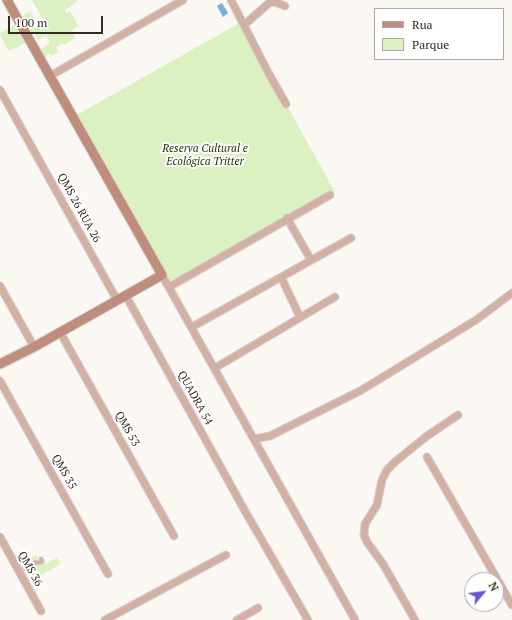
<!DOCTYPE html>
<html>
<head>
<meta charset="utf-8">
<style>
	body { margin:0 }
	#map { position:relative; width:512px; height:620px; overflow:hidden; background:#fbf7f3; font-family:"PT Serif",serif }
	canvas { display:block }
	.legend { position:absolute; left:374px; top:8px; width:130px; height:52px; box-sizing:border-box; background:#fff; border:1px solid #ada9a7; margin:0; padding:5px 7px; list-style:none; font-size:12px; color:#312923 }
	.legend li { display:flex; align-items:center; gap:8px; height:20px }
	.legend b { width:20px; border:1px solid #ada9a7 }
	.north { position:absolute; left:464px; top:572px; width:40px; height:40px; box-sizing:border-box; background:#fff; border:1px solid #ada9a7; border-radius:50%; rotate:61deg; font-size:11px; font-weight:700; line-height:16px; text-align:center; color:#312923 }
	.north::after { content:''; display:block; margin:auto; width:14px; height:18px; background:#6d55cf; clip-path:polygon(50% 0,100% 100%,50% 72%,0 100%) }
	.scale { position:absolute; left:8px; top:16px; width:95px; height:18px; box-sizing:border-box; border:2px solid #312923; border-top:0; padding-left:5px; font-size:12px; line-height:14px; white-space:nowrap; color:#312923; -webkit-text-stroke:3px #fff; paint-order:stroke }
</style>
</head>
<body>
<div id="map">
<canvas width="512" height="620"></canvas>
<ul class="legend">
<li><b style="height:5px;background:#be8d7c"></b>Rua</li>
<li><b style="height:11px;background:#dbf1c2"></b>Parque</li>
</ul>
<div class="north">N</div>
<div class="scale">100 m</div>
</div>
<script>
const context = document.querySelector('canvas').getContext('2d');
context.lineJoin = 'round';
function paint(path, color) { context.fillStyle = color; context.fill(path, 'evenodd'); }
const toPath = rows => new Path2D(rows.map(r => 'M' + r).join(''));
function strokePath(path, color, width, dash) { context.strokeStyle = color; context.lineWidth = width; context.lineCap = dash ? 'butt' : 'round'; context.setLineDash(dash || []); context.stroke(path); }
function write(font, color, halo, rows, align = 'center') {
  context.font = font + ' "PT Serif",serif'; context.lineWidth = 4; context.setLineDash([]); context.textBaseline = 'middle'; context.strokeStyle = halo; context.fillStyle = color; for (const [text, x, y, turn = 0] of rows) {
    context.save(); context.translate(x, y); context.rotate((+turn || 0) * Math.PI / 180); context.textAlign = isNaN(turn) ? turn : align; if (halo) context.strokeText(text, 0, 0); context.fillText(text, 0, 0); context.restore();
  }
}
paint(toPath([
	[32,0,76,0,77,2,65,10,67,13,70,11,78,26,72,30,75,38,64,45,62,43,56,47,58,52,52,56,49,53,42,60,38,51,50,43,46,36,38,40,34,33,30,34,29,31,38,25,41,30,47,26],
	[30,11,35,20,24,27,21,21,24,15],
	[243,21,286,104,335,192,170,286,73,117],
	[18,23,28,42,9,51,0,35,0,33],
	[36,555,38,559,29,564,24,564,25,560],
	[57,558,61,564,32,580,27,571,30,566,37,563,42,565,46,564]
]), '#dbf1c2');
paint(toPath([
	[222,3,228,13,223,17,217,6]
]), '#76afe2');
const lane = toPath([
	[25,568,34,563,42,562,41,559]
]);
const street = toPath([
	[231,0,269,74,286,104],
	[244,25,269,3,275,2,285,6],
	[50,76,183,0],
	[0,90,117,300],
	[287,218,311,260],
	[162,275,355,620],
	[281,277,300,317],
	[0,286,34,347],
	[169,287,330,195],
	[126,296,245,511,308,620],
	[192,327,351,238],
	[60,332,174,536],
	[215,368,335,297],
	[0,381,108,574],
	[254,439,270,436,360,391,476,320,512,293],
	[427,457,512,605],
	[0,537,41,611],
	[105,620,226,555],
	[237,620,258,608],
	[415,620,383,564,367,542,364,535,365,524,377,505,382,480,387,470,396,461,427,436,458,415]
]);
const secondary = toPath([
	[0,364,34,347,162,275,7,0]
]);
strokePath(lane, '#d7d2ce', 5.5);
strokePath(street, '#d7d2ce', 9);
strokePath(secondary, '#d7d2ce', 11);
strokePath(lane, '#d2b1a4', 3.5);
strokePath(street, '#d2b1a4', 7);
strokePath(secondary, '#be8d7c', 9);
write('italic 11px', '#233402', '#fff', [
	["Reserva Cultural e",205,149],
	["Ecológica Tritter",205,162]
]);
write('11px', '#312923', '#fff', [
	["QMS 26 RUA 26",79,208,61],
	["QUADRA 54",195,398,61],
	["QMS 53",127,429,61],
	["QMS 35",64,472,61],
	["QMS 36",30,569,61]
]);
</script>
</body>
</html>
